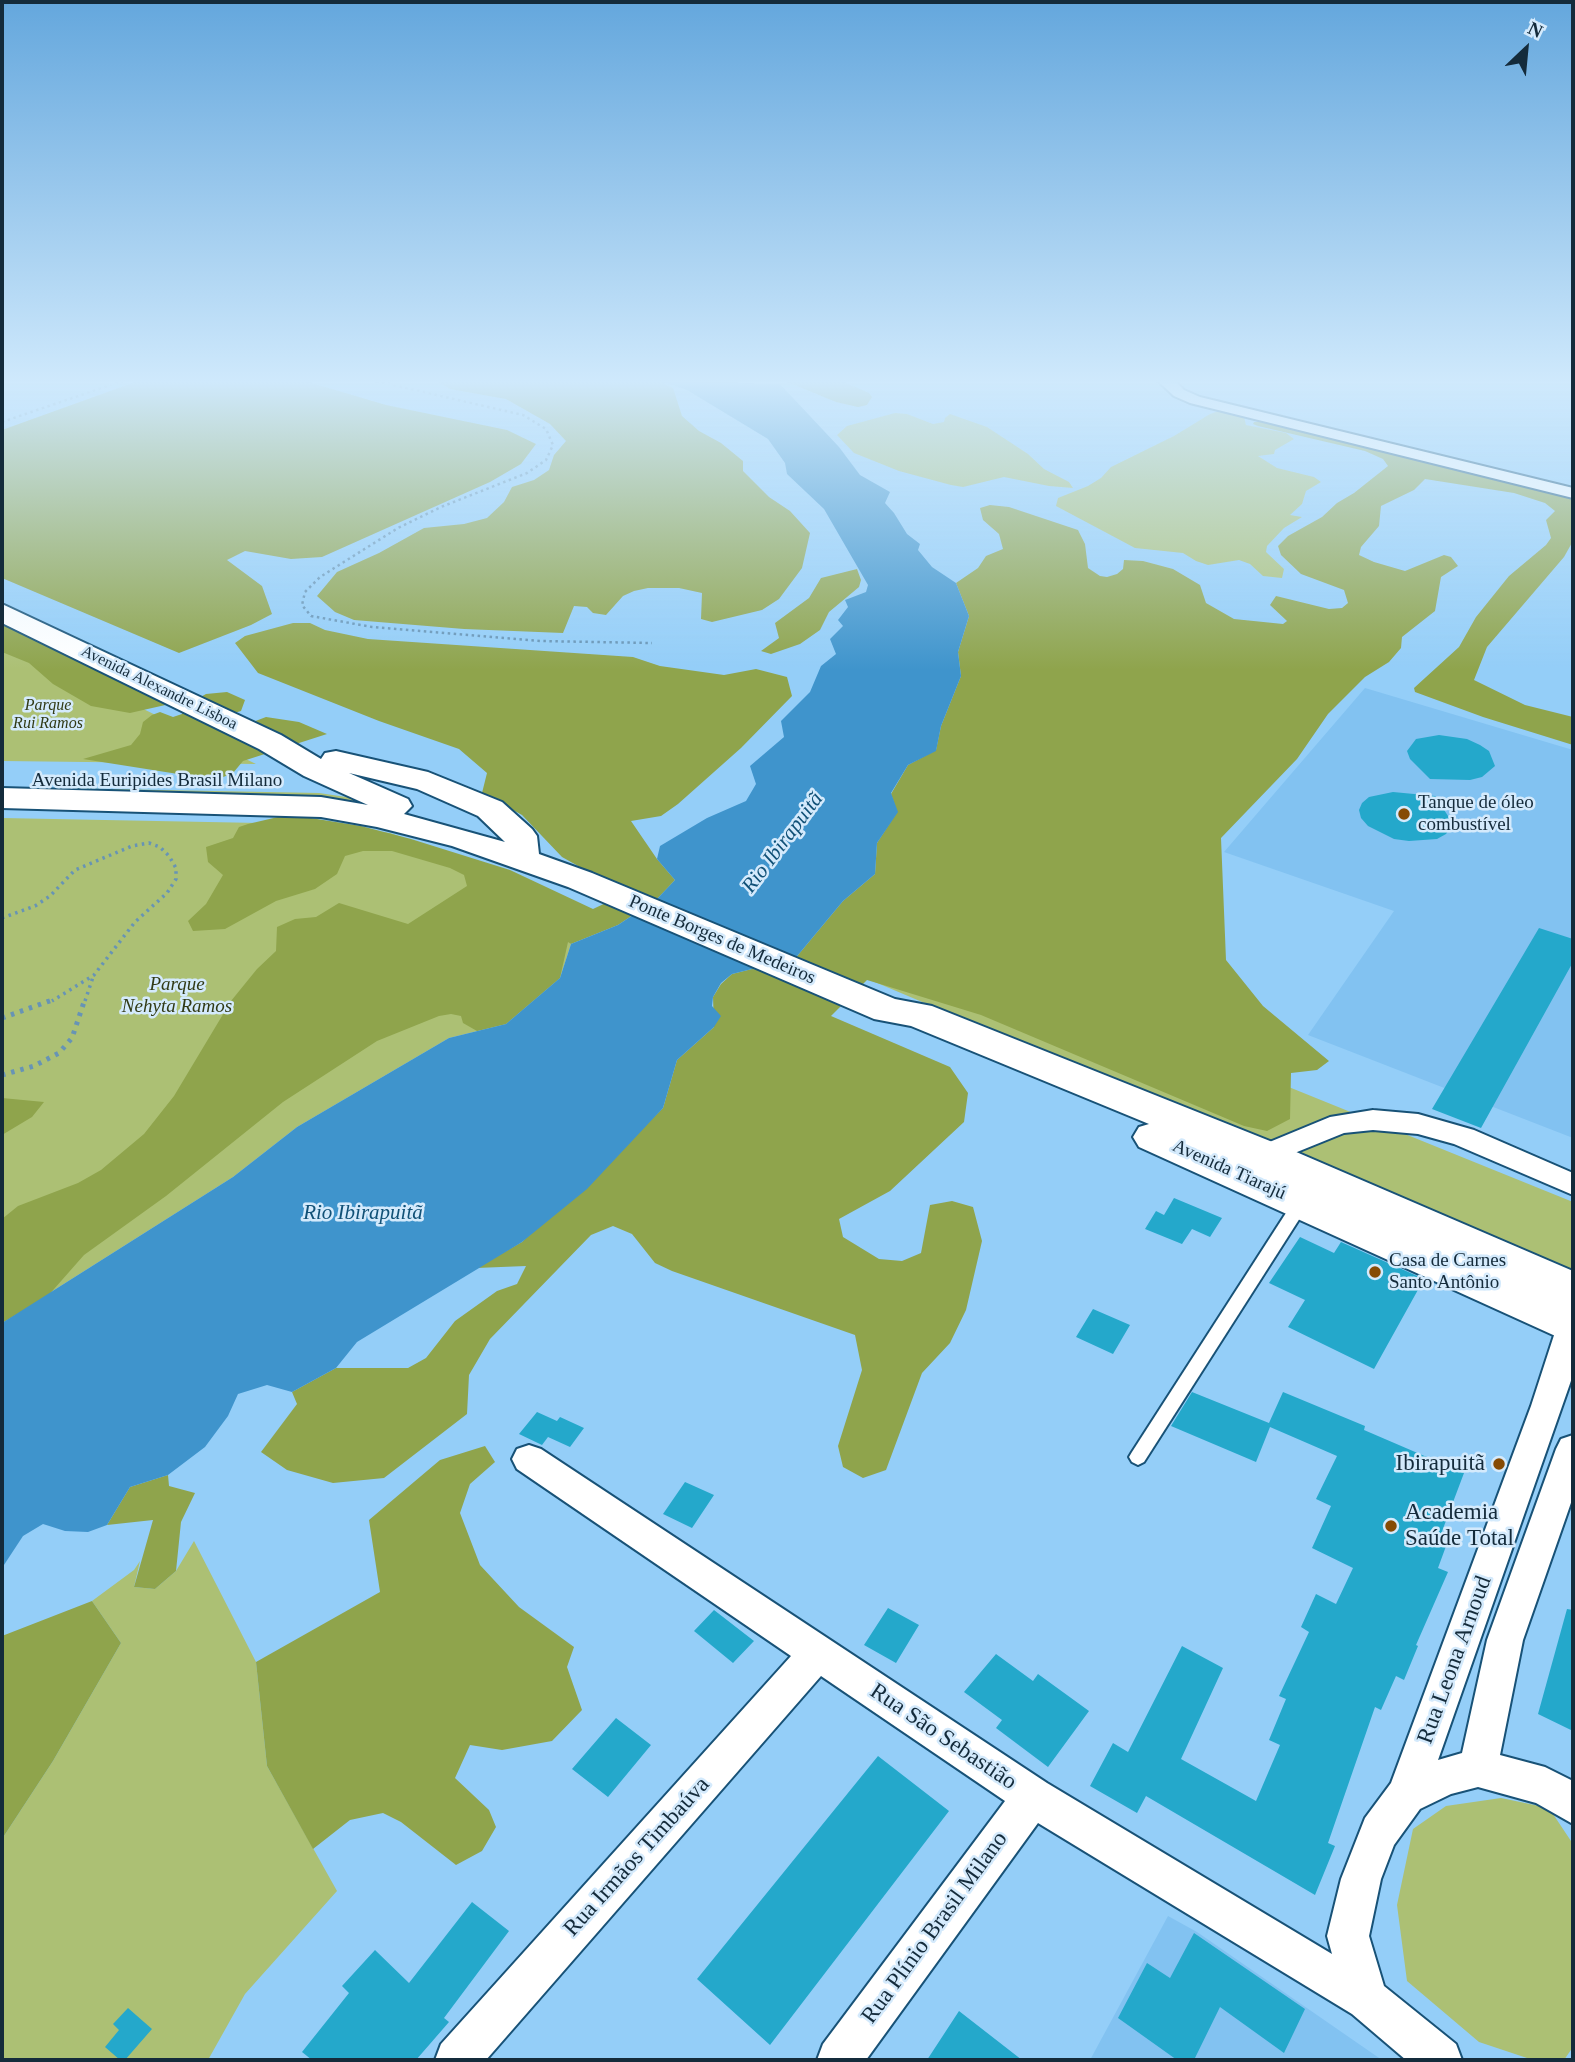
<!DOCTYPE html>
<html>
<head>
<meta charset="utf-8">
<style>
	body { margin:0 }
	#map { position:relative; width:1575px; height:2062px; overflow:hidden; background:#94cef8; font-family:"Times New Roman",serif }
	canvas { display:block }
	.frame { position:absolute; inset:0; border:4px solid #142b3b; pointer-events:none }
	.north { position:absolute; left:1491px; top:14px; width:70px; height:70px; -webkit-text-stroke:5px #d4eafc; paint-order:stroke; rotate:26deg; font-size:19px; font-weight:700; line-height:28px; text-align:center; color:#142b3b }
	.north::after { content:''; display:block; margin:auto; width:24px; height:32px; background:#142b3b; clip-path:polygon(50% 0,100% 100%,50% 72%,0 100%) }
</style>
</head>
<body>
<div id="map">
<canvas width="1575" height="2062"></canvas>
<div class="frame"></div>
<div class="north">N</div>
</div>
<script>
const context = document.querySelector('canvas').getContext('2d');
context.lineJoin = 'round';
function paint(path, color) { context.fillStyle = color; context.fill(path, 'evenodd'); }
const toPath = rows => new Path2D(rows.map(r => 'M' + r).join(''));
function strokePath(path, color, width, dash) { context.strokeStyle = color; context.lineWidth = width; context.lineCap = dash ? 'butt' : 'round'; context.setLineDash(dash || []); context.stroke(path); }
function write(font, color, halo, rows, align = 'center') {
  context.font = font + ' "Times New Roman",serif'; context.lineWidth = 5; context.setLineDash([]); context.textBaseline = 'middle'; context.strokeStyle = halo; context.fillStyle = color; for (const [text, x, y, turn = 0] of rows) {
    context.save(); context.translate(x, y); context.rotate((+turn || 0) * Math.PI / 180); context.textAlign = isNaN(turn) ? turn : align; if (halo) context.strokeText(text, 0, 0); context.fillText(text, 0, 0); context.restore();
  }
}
paint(toPath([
	[1365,688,1573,750,1573,1138,1308,1035,1394,911,1224,852],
	[1168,1916,1197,1932,1382,2060,1090,2060]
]), '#82c2f1');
paint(toPath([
	[1219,411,1244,417,1246,425,1286,433,1294,439,1275,450,1274,454,1258,456,1277,468,1314,477,1321,482,1306,491,1302,504,1290,515,1302,517,1284,528,1267,546,1266,552,1284,569,1282,578,1263,576,1250,564,1239,560,1208,565,1196,561,1183,553,1135,548,1056,506,1058,498,1088,486,1101,478,1111,467,1174,436,1210,414],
	[895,413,907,414,933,424,944,422,945,418,950,414,987,427,1028,454,1044,469,1069,482,1073,488,1049,486,1004,477,963,487,951,485,899,471,854,453,837,435,847,426],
	[2,640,256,764,2,761],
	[2,787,319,793,346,797,388,808,292,799,2,793],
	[2,818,311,824,390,833,519,877,571,944,560,978,506,1024,449,1038,297,1127,233,1177,2,1323],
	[876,920,1573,1202,1573,1277,837,966],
	[194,1541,256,1662,267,1766,337,1891,245,1994,208,2060,2,2060,2,1839,53,1761,121,1643,92,1601,134,1570,140,1561,134,1587,155,1589,176,1571],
	[1501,1798,1549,1808,1573,1844,1573,2047,1564,2060,1533,2060,1479,2042,1407,1981,1397,1905,1413,1829,1446,1806]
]), '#acc074');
paint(toPath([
	[138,381,305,381,386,405,507,430,536,444,521,464,490,482,322,557,291,559,245,551,227,560,262,586,272,614,251,625,179,653,2,578,2,430],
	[437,381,659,381,673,388,682,416,699,431,721,443,743,461,743,471,769,497,790,511,810,533,802,568,779,599,762,610,712,622,701,619,702,593,679,588,648,588,634,591,623,596,606,615,593,613,587,607,574,606,563,633,464,629,354,620,335,612,317,596,337,572,379,553,424,528,464,524,487,518,504,502,512,487,534,480,549,470,554,455,566,441,550,424,506,399,450,389],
	[785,381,842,381,869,393,872,397,867,405,858,407,836,402],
	[1254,422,1265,422,1379,447,1573,497,1573,541,1564,557,1487,647,1474,680,1525,705,1573,717,1573,745,1483,717,1415,692,1414,688,1459,647,1476,617,1509,576,1546,545,1551,538,1546,520,1555,511,1545,503,1514,493,1425,479,1414,490,1381,506,1379,526,1361,547,1359,555,1374,562,1405,571,1444,555,1451,557,1458,566,1441,577,1435,611,1402,637,1401,648,1389,662,1365,677,1328,714,1297,759,1221,838,1226,960,1263,1006,1329,1061,1317,1070,1291,1073,1290,1119,1267,1131,1244,1126,981,1015,867,980,831,1016,950,1067,968,1093,964,1122,890,1191,839,1219,843,1237,879,1259,902,1261,921,1253,930,1205,952,1201,973,1207,982,1241,966,1310,950,1343,922,1373,886,1470,863,1478,843,1467,838,1446,862,1370,855,1335,672,1271,655,1263,632,1234,613,1226,591,1235,490,1339,469,1375,467,1414,384,1478,333,1483,287,1470,261,1452,297,1404,292,1392,336,1368,408,1368,426,1358,455,1321,497,1291,517,1284,526,1266,476,1268,522,1242,663,1108,677,1060,714,1027,713,997,721,984,732,974,752,969,773,971,793,961,843,901,875,874,877,843,897,812,891,794,908,765,936,750,941,726,961,676,958,652,969,616,956,583,978,568,986,556,1003,549,999,534,983,520,980,508,990,505,1009,507,1078,530,1085,544,1088,568,1100,576,1107,577,1117,574,1123,569,1124,560,1143,561,1173,569,1200,585,1206,603,1234,619,1283,624,1287,621,1270,605,1276,596,1329,609,1342,608,1348,603,1344,590,1301,574,1281,555,1278,546,1288,536,1322,517,1337,503,1354,493,1388,466,1383,459,1365,451,1258,426,1253,424],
	[857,569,861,580,859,587,829,612,820,630,800,644,771,654,761,651,779,638,775,623,809,598,821,578],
	[2,619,19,621,183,701,130,713,91,706,53,684,29,663,2,652],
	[293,623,310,623,325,630,368,639,633,657,660,666,724,675,756,669,787,677,792,696,741,748,678,804,661,816,631,821,657,859,675,880,657,899,618,925,571,944,568,942,560,978,506,1024,477,1031,463,1023,461,1016,451,1014,439,1016,377,1041,283,1102,166,1196,84,1255,47,1297,2,1323,2,1219,18,1206,78,1183,101,1170,144,1134,174,1096,231,1001,257,969,276,951,277,927,295,919,316,917,339,903,408,924,467,886,464,875,450,868,392,851,363,851,345,856,337,874,315,889,276,901,225,929,193,931,188,921,206,904,223,875,208,862,206,847,233,838,239,827,248,824,278,817,298,816,361,826,411,839,510,870,593,909,610,901,596,876,562,857,522,815,482,793,487,773,459,749,379,721,258,673,235,643,245,636],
	[227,692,245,700,241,711,221,717,245,725,266,717,299,722,327,734,243,761,233,773,216,780,83,759,131,745,140,734,143,722,152,715,160,712,173,717,182,714,184,706,206,694],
	[2,1098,44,1102,32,1117,2,1135],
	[485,1446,495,1462,470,1484,460,1513,480,1565,519,1607,574,1647,567,1667,582,1710,552,1741,502,1750,470,1745,455,1778,489,1810,496,1827,482,1851,456,1865,401,1822,383,1813,350,1820,313,1849,267,1766,256,1662,380,1592,369,1520,440,1460],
	[168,1475,169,1486,195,1493,181,1522,176,1571,155,1589,134,1587,153,1520,107,1525,130,1487],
	[92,1601,121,1643,53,1761,2,1839,2,1636]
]), '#8fa44c');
paint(toPath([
	[660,381,780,384,839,447,860,475,890,492,885,503,894,513,907,534,920,544,918,550,932,567,956,583,969,616,958,652,961,676,941,726,936,751,908,765,891,793,898,812,877,843,875,874,843,901,793,961,773,971,752,969,732,974,721,983,713,997,712,1006,721,1016,714,1027,677,1060,663,1108,587,1189,522,1242,357,1342,336,1368,292,1392,267,1385,238,1394,228,1416,205,1447,168,1475,130,1487,107,1525,88,1532,65,1531,43,1524,23,1536,2,1568,2,1323,233,1177,297,1127,449,1038,506,1024,560,978,571,944,618,925,657,899,675,880,657,859,660,846,707,818,746,801,756,784,750,766,784,737,781,721,810,692,821,666,836,654,830,639,843,626,838,620,848,607,845,600,866,592,868,585,824,509,787,474,785,463,768,439,687,390]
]), '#3f94cc');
paint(toPath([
	[1439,735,1467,739,1480,745,1489,751,1495,766,1482,777,1470,780,1430,779,1410,759,1407,751,1416,739],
	[1393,792,1435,796,1450,819,1451,827,1446,834,1437,839,1409,841,1394,839,1368,826,1361,818,1359,810,1362,803,1369,797],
	[1539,928,1573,939,1573,962,1481,1128,1432,1109],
	[1174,1198,1222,1218,1210,1237,1192,1229,1182,1244,1145,1229,1156,1211,1164,1215],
	[1300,1237,1334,1253,1341,1242,1424,1279,1374,1369,1288,1327,1305,1300,1269,1283],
	[1093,1309,1130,1325,1113,1354,1076,1337],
	[1192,1392,1269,1423,1283,1392,1365,1426,1364,1430,1464,1473,1441,1534,1449,1538,1438,1568,1448,1572,1416,1645,1418,1646,1404,1680,1396,1676,1381,1710,1375,1707,1328,1843,1335,1846,1315,1895,1146,1796,1137,1813,1090,1786,1113,1743,1128,1752,1182,1646,1223,1668,1181,1759,1256,1801,1280,1745,1269,1740,1286,1699,1279,1696,1309,1632,1301,1627,1316,1594,1336,1604,1353,1568,1312,1548,1331,1506,1316,1499,1337,1456,1270,1427,1256,1462,1171,1426],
	[537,1412,557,1421,560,1417,584,1428,570,1447,548,1437,542,1445,519,1434],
	[685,1482,714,1495,692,1528,663,1514],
	[888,1608,919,1625,896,1663,864,1645],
	[1567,1609,1573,1610,1573,1731,1538,1714],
	[714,1610,754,1641,733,1663,694,1631],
	[996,1654,1033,1681,1038,1674,1089,1711,1048,1767,996,1728,1002,1720,964,1692],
	[616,1718,651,1745,608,1797,572,1769],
	[878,1756,949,1811,770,2045,697,1979],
	[472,1902,509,1931,444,2018,449,2022,416,2060,312,2060,302,2052,349,1993,342,1986,375,1950,409,1983],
	[1194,1933,1305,2009,1284,2053,1220,2007,1194,2060,1177,2060,1118,2018,1147,1963,1170,1978],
	[128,2008,152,2029,125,2060,120,2060,105,2047,119,2030,113,2024],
	[959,2011,1022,2060,927,2060]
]), '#24a8cb');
const lane = toPath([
	[1301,1197,1307,1199,1309,1203,1307,1207,1144,1462,1138,1465,1132,1462,1129,1457,1132,1452,1295,1199,1301,1197]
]);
const street = toPath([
	[1158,381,1175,381,1184,390,1200,397,1573,488,1573,498,1190,403,1174,396,1158,381],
	[1373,1110,1418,1114,1474,1130,1573,1173,1573,1195,1454,1144,1418,1134,1373,1130,1344,1133,1265,1165,1255,1162,1251,1155,1255,1148,1330,1117,1373,1110],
	[1573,1314,1573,1375,1438,1760,1462,1753,1487,1640,1556,1449,1561,1439,1573,1435,1573,1497,1523,1640,1500,1755,1545,1767,1573,1781,1573,1824,1536,1803,1478,1787,1451,1794,1420,1809,1394,1845,1381,1879,1369,1936,1384,1986,1456,2044,1462,2060,1406,2060,1352,2014,1038,1823,866,2060,817,2060,823,2044,1005,1801,821,1676,486,2060,435,2060,441,2044,791,1656,517,1469,512,1459,517,1449,529,1445,541,1449,1047,1783,1332,1954,1327,1936,1341,1879,1365,1818,1391,1783,1531,1406,1557,1326,1562,1317,1573,1314]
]);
const secondary = toPath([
	[2,604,281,735,321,759,325,753,336,751,428,772,502,802,532,829,537,836,539,854,592,873,895,999,932,1006,1280,1145,1573,1271,1573,1344,1139,1147,1133,1137,1139,1127,1149,1124,911,1026,874,1019,568,887,452,846,377,827,321,817,2,808,2,788,321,797,368,805,304,776,259,749,2,623,2,604],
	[349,773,417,789,478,816,505,842,404,814,412,806,408,799,349,773]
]);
strokePath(lane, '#185277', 4);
strokePath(street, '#185277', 4);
strokePath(secondary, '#185277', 4);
strokePath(toPath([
	[376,381,523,415,546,429,553,445,546,460,527,473,441,507,398,528,320,577,305,592,302,605,311,616,372,627,540,641,652,643],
	[2,422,122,381]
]), '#6794b5', 2.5, [2.5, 3.5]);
strokePath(toPath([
	[2,918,35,906,50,896,75,870,132,846,149,843,160,847,169,856,176,868,176,879,167,893,135,922,94,975,52,1001],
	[85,1001,93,977]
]), '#6794b5', 3.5, [2.5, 4.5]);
strokePath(toPath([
	[2,1018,55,999],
	[2,1075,34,1066,59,1053,72,1038,85,999]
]), '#6794b5', 5, [3.5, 6]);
paint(lane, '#fff');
paint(street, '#fff');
paint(secondary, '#fff');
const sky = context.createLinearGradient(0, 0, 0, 670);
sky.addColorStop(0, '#64a7dd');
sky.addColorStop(0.57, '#cfe9fc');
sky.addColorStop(1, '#cfe9fc00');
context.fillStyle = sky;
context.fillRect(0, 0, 1575, 670);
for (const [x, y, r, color] of [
	[1404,814,7,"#864b05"],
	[1375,1272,7,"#864b05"],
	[1499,1464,7,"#864b05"],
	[1391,1526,7,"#864b05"]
]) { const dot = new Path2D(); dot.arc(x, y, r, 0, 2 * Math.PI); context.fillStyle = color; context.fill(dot); strokePath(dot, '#d4eafc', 2.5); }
write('16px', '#142b3b', '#d4eafc', [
	["Avenida Alexandre Lisboa",159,688,26]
]);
write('italic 16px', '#313a15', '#d4eafc', [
	["Parque",48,706],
	["Rui Ramos",48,724]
]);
write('19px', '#142b3b', '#d4eafc', [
	["Avenida Euripides Brasil Milano",157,781],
	["Ponte Borges de Medeiros",722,940,23],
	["Avenida Tiarajú",1229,1170,24]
]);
write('19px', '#142b3b', '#d4eafc', [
	["Tanque de óleo",1418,803],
	["combustível",1418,825],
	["Casa de Carnes",1389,1261],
	["Santo Antônio",1389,1283]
], 'left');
write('italic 19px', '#313a15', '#d4eafc', [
	["Parque",177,985],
	["Nehyta Ramos",177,1007]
]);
write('italic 21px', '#115177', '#d4eafc', [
	["Rio Ibirapuitã",783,843,-53],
	["Rio Ibirapuitã",363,1213]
]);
write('23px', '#142b3b', '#d4eafc', [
	["Ibirapuitã",1485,1464],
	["Academia",1405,1513,"left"],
	["Saúde Total",1405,1539,"left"]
], 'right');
write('23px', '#142b3b', '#d4eafc', [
	["Rua Leona Arnoud",1455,1660,-70],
	["Rua São Sebastião",943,1737,34],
	["Rua Irmãos Timbaúva",637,1857,-48],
	["Rua Plínio Brasil Milano",935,1928,-54]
]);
</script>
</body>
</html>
